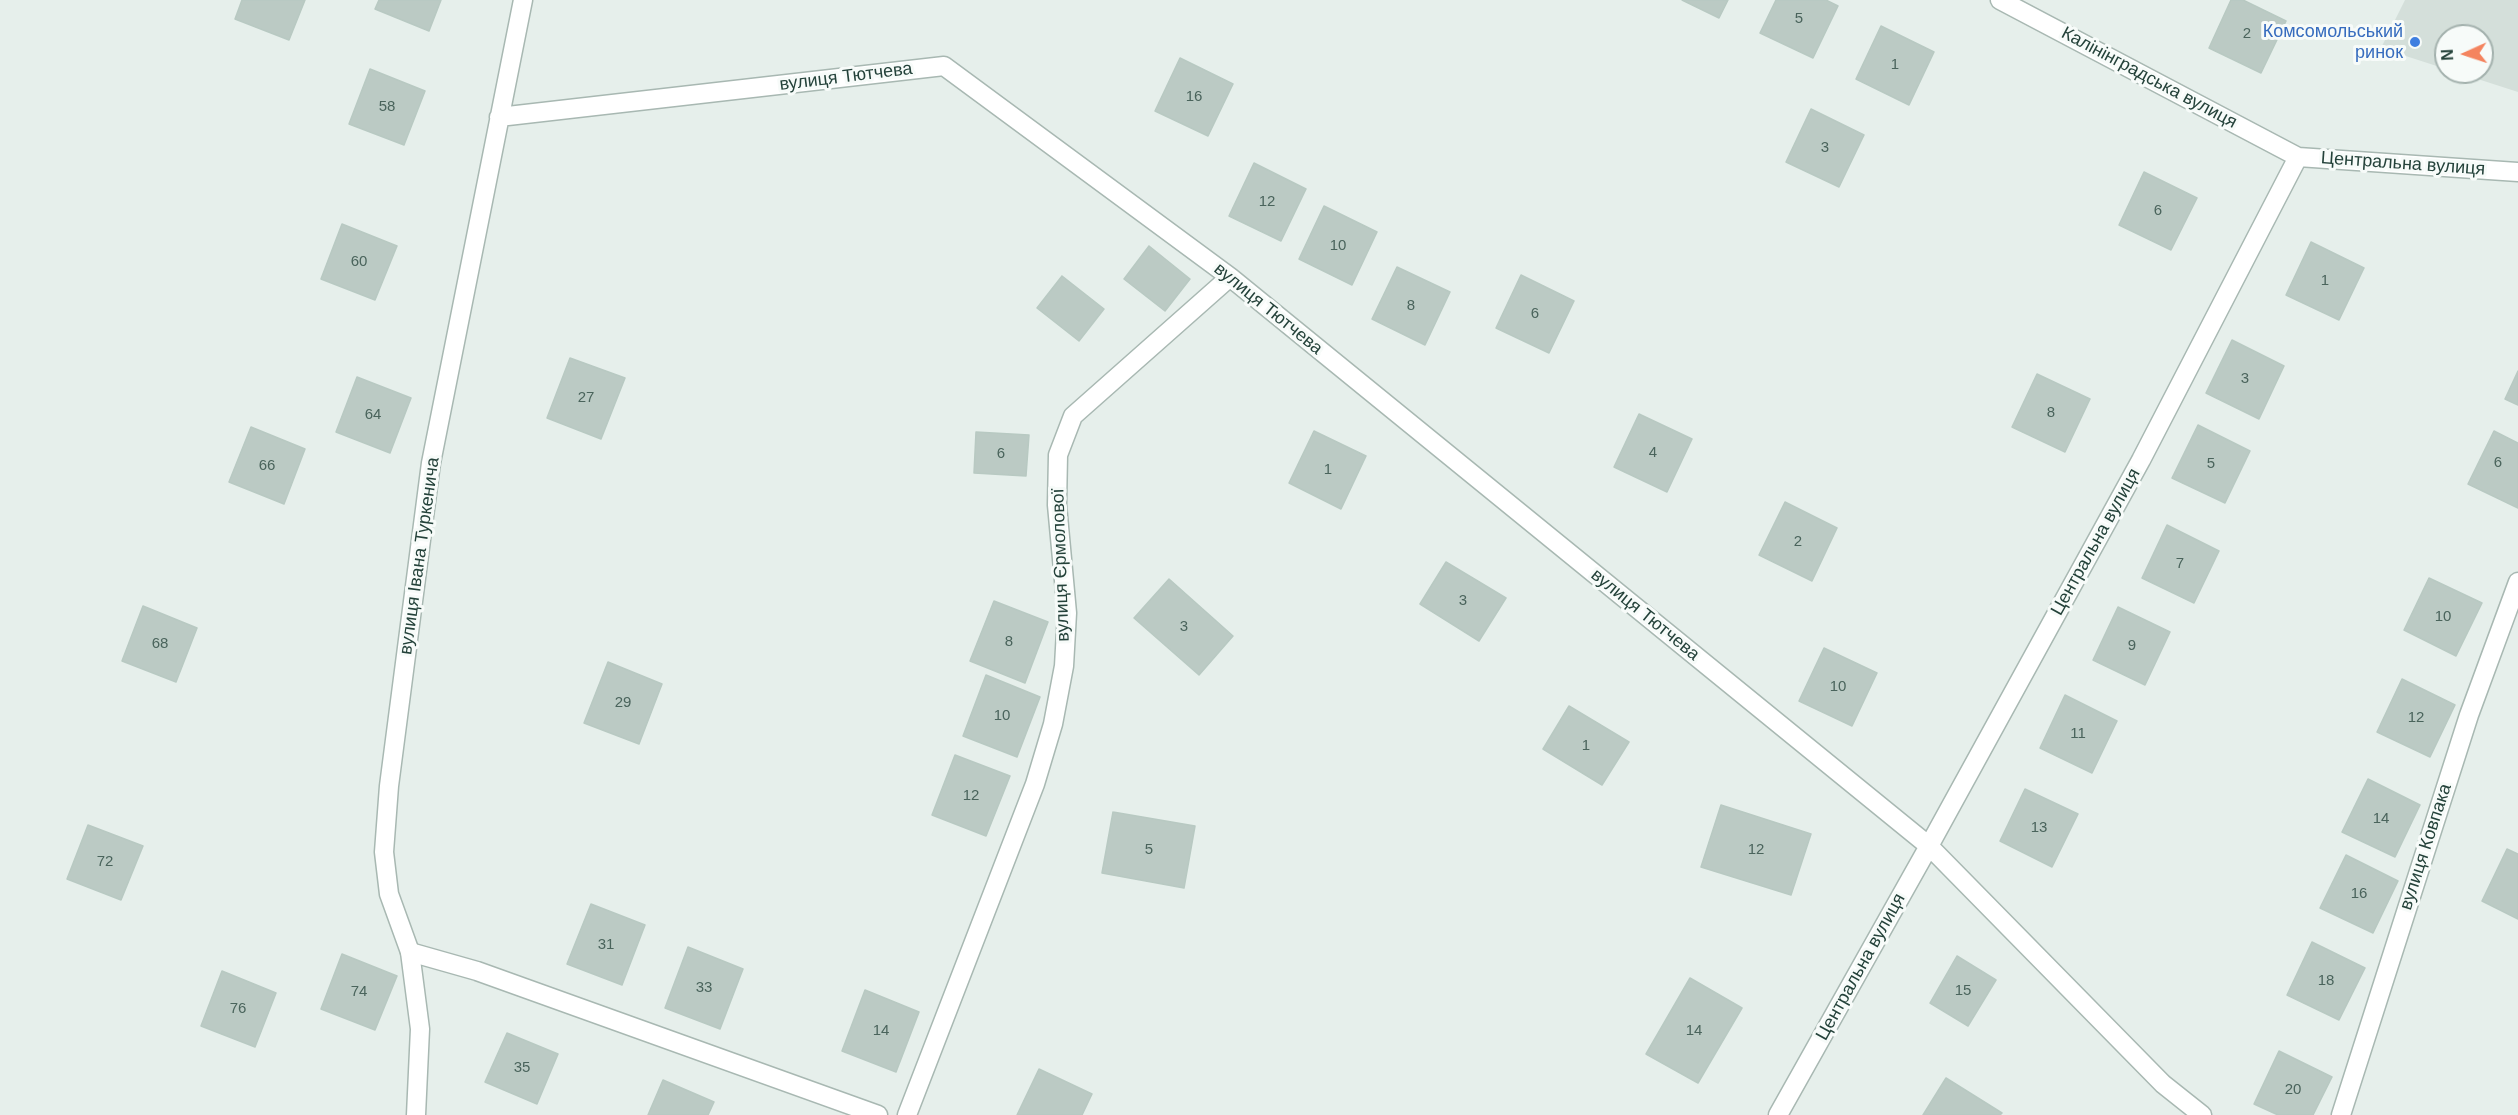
<!DOCTYPE html>
<html>
<head>
<meta charset="utf-8">
<style>
	body { margin:0 }
	#map { position:relative; width:2518px; height:1115px; overflow:hidden; background:#e6efeb; font-family:Arial,sans-serif }
	canvas { display:block }
	.north { position:absolute; left:2434px; top:24px; width:60px; height:60px; box-sizing:border-box; background:#f7fbf9; border:2px solid #a3b1ad; border-radius:50%; rotate:267deg; font-size:16px; font-weight:700; line-height:24px; text-align:center; color:#24423a }
	.north::after { content:''; display:block; margin:auto; width:21px; height:27px; background:#f4845f; clip-path:polygon(50% 0,100% 100%,50% 72%,0 100%) }
</style>
</head>
<body>
<div id="map">
<canvas width="2518" height="1115"></canvas>
<div class="north">N</div>
</div>
<script>
const context = document.querySelector('canvas').getContext('2d');
context.lineJoin = 'round';
function paint(path, color) { context.fillStyle = color; context.fill(path, 'evenodd'); }
const toPath = rows => new Path2D(rows.map(r => 'M' + r).join(''));
function strokePath(path, color, width, dash) { context.strokeStyle = color; context.lineWidth = width; context.lineCap = dash ? 'butt' : 'round'; context.setLineDash(dash || []); context.stroke(path); }
function write(font, color, halo, rows, align = 'center') {
  context.font = font + ' Arial,sans-serif'; context.lineWidth = 6; context.setLineDash([]); context.textBaseline = 'middle'; context.strokeStyle = halo; context.fillStyle = color; for (const [text, x, y, turn = 0] of rows) {
    context.save(); context.translate(x, y); context.rotate((+turn || 0) * Math.PI / 180); context.textAlign = isNaN(turn) ? turn : align; if (halo) context.strokeText(text, 0, 0); context.fillText(text, 0, 0); context.restore();
  }
}
paint(toPath([
	[2405,0,2518,0,2518,92,2456,72,2482,72,2482,36,2446,36,2446,69,2381,48]
]), '#d4dfda');
const building = toPath([
	[242,0,305,0,289,40,235,19,242,0],
	[379,0,441,0,429,31,375,9,379,0],
	[1682,0,1728,0,1719,18,1682,0],
	[1776,0,1826,0,1838,6,1813,58,1760,33,1776,0],
	[2231,0,2243,0,2286,21,2261,73,2209,48,2231,0],
	[1881,26,1934,52,1909,105,1856,79,1881,26],
	[1180,58,1233,84,1208,136,1155,111,1180,58],
	[370,69,425,91,404,145,349,124,370,69],
	[1811,109,1864,135,1839,187,1786,162,1811,109],
	[1254,163,1306,189,1281,241,1229,216,1254,163],
	[2144,172,2197,198,2171,250,2119,225,2144,172],
	[1324,206,1377,232,1352,285,1299,259,1324,206],
	[342,224,397,246,375,300,321,279,342,224],
	[2311,242,2364,268,2339,320,2286,295,2311,242],
	[1149,246,1190,279,1165,311,1124,279,1149,246],
	[1397,267,1450,292,1425,345,1372,319,1397,267],
	[1521,275,1574,301,1549,353,1496,328,1521,275],
	[1062,276,1104,309,1079,341,1037,308,1062,276],
	[2232,340,2284,366,2259,419,2206,393,2232,340],
	[570,358,625,378,601,439,547,418,570,358],
	[2518,371,2518,405,2505,399,2518,371],
	[2037,374,2090,399,2065,452,2012,427,2037,374],
	[357,377,411,398,390,453,336,432,357,377],
	[1639,414,1692,439,1667,492,1614,467,1639,414],
	[2198,425,2250,451,2225,503,2172,478,2198,425],
	[251,427,305,449,284,504,229,482,251,427],
	[1314,431,1366,456,1341,509,1289,483,1314,431],
	[2494,431,2518,443,2518,508,2468,484,2494,431],
	[976,432,1029,435,1026,476,974,473,976,432],
	[1785,502,1837,528,1812,581,1759,555,1785,502],
	[2167,525,2219,551,2194,603,2142,578,2167,525],
	[1446,562,1506,598,1479,641,1420,604,1446,562],
	[2429,578,2482,603,2456,656,2404,630,2429,578],
	[1169,579,1233,636,1199,675,1134,618,1169,579],
	[994,601,1048,622,1025,683,970,661,994,601],
	[143,606,197,628,176,682,122,661,143,606],
	[2118,607,2170,632,2145,685,2093,660,2118,607],
	[1824,648,1877,673,1852,726,1799,701,1824,648],
	[608,662,662,684,639,744,584,723,608,662],
	[986,675,1040,697,1017,757,963,736,986,675],
	[2402,679,2455,705,2430,757,2377,732,2402,679],
	[2065,695,2117,721,2092,773,2040,748,2065,695],
	[1569,706,1629,742,1602,785,1543,749,1569,706],
	[955,755,1010,776,986,836,932,815,955,755],
	[2368,779,2420,805,2395,857,2342,832,2368,779],
	[2025,789,2078,814,2052,867,2000,841,2025,789],
	[1721,805,1811,834,1791,895,1701,867,1721,805],
	[1113,812,1195,826,1184,888,1102,873,1113,812],
	[88,825,143,846,121,900,67,879,88,825],
	[2507,849,2518,854,2518,919,2482,901,2507,849],
	[2346,855,2398,881,2373,933,2320,908,2346,855],
	[591,904,645,925,622,985,567,964,591,904],
	[2312,942,2365,968,2339,1020,2287,995,2312,942],
	[688,947,743,969,720,1029,665,1008,688,947],
	[342,954,397,976,375,1030,321,1009,342,954],
	[1957,956,1996,980,1968,1026,1930,1003,1957,956],
	[222,971,276,993,255,1047,201,1026,222,971],
	[1690,978,1742,1008,1698,1083,1646,1054,1690,978],
	[865,990,919,1012,896,1072,842,1051,865,990],
	[507,1033,558,1054,537,1104,485,1082,507,1033],
	[2279,1051,2332,1077,2313,1115,2278,1115,2254,1104,2279,1051],
	[1039,1069,1092,1094,1082,1115,1017,1115,1039,1069],
	[1946,1078,2002,1113,2000,1115,1923,1115,1946,1078],
	[663,1080,714,1102,708,1115,648,1115,663,1080]
]);
paint(building, '#bbcac4');
strokePath(building, '#b8c9c2', 1.5);
const service = toPath([
	[410,952,477,971,878,1115]
]);
const minor = toPath([
	[2000,0,2298,157],
	[499,117,944,66,1230,277,1929,846,2163,1084,2202,1115],
	[416,1115,420,1029,410,952,389,894,384,852,389,786,431,463,523,0],
	[907,1115,1035,784,1053,724,1064,666,1067,613,1057,505,1058,455,1073,416,1230,277],
	[1778,1115,1929,846,2141,460,2298,157,2518,172],
	[2341,1115,2469,715,2518,582]
]);
strokePath(service, '#a8b8b2', 21);
strokePath(minor, '#a8b8b2', 21);
strokePath(service, '#fff', 18);
strokePath(minor, '#fff', 18);
for (const [x, y, r, color] of [
	[2415,42,6,"#3f7fe0"]
]) { const dot = new Path2D(); dot.arc(x, y, r, 0, 2 * Math.PI); context.fillStyle = color; context.fill(dot); strokePath(dot, '#f7fbf9', 2); }
write('15px', '#4a645c', null, [
	["5",1799,19],
	["2",2247,34],
	["1",1895,65],
	["16",1194,97],
	["58",387,107],
	["3",1825,148],
	["12",1267,202],
	["6",2158,211],
	["10",1338,246],
	["60",359,262],
	["1",2325,281],
	["8",1411,306],
	["6",1535,314],
	["3",2245,379],
	["27",586,398],
	["8",2051,413],
	["64",373,415],
	["4",1653,453],
	["6",1001,454],
	["6",2498,463],
	["5",2211,464],
	["66",267,466],
	["1",1328,470],
	["2",1798,542],
	["7",2180,564],
	["3",1463,601],
	["10",2443,617],
	["3",1184,627],
	["8",1009,642],
	["68",160,644],
	["9",2132,646],
	["10",1838,687],
	["29",623,703],
	["10",1002,716],
	["12",2416,718],
	["11",2078,734],
	["1",1586,746],
	["12",971,796],
	["14",2381,819],
	["13",2039,828],
	["5",1149,850],
	["12",1756,850],
	["72",105,862],
	["16",2359,894],
	["31",606,945],
	["18",2326,981],
	["33",704,988],
	["15",1963,991],
	["74",359,992],
	["76",238,1009],
	["14",881,1031],
	["14",1694,1031],
	["35",522,1068],
	["20",2293,1090]
]);
write('18px', '#366cbe', '#f7fbf9', [
	["Комсомольський",2403,32],
	["ринок",2403,53]
], 'right');
write('18px', '#24423a', '#f7fbf9', [
	["вулиця Тютчева",846,77,-7],
	["Калінінградська вулиця",2149,78,28],
	["Центральна вулиця",2403,164,4],
	["вулиця Тютчева",1268,309,39],
	["Центральна вулиця",2096,542,-61],
	["вулиця Івана Туркенича",420,556,-82],
	["вулиця Єрмолової",1061,565,-92],
	["вулиця Тютчева",1645,615,39],
	["вулиця Ковпака",2426,847,-72],
	["Центральна вулиця",1861,967,-61]
]);
</script>
</body>
</html>
